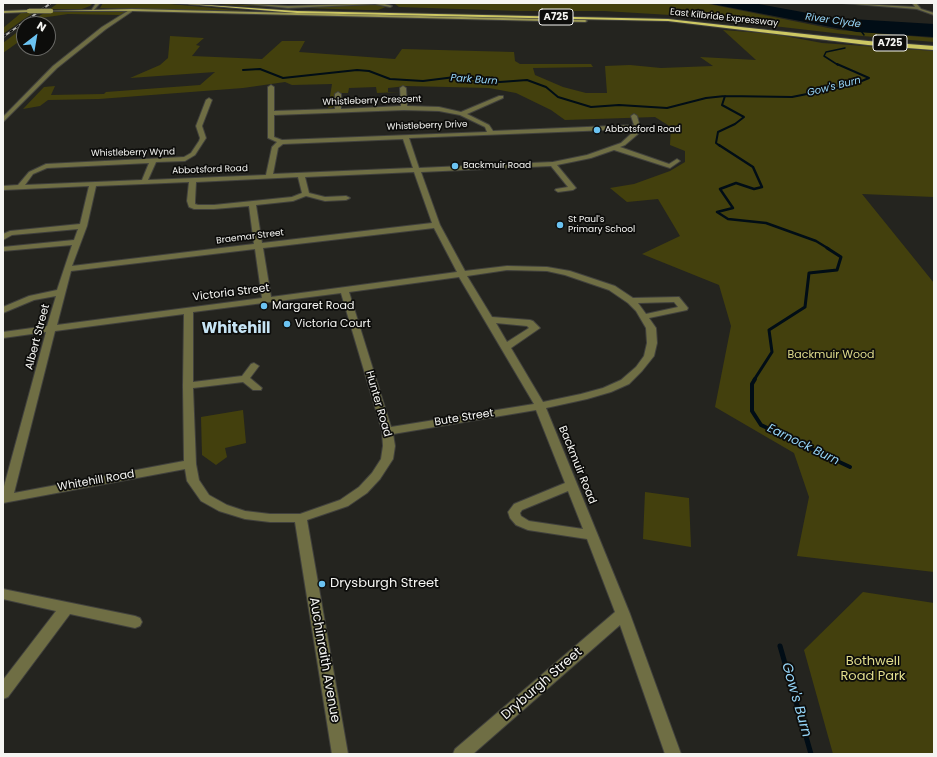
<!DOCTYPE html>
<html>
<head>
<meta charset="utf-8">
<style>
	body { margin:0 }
	#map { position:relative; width:937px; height:757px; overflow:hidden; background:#24241f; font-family:Poppins,sans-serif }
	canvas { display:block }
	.frame { position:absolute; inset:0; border:4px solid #f5f5f2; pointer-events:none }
	.north { position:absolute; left:16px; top:16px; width:40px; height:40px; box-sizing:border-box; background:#0d0d0b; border:1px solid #6a6a67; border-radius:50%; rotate:31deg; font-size:11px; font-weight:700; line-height:16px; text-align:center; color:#f5f5f2 }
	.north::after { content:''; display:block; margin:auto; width:14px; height:18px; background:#6bc3f2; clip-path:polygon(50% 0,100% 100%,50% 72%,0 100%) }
</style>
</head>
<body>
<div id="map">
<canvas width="937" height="757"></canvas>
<div class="frame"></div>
<div class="north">N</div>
</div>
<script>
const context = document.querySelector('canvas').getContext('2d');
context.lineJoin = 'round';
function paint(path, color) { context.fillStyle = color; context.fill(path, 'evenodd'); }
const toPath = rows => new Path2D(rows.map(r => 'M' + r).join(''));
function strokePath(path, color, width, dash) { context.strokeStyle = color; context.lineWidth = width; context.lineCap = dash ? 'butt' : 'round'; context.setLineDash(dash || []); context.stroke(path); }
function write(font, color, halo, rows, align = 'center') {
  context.font = font + ' Poppins,sans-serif'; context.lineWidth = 3.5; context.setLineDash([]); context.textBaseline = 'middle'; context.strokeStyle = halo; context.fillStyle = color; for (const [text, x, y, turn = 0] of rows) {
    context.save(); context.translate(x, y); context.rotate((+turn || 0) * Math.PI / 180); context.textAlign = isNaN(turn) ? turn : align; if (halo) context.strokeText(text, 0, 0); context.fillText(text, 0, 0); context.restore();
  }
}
paint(toPath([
	[58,3,93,3,90,6,82,9,50,9],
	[103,3,159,3,247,11,100,8],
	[208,3,302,8,375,4,386,7,378,10,365,10,245,6],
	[704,3,838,30,934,38,934,42,851,35,687,16,604,11,519,11,399,7,395,4],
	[115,11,125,12,120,15,68,14,34,19,46,12],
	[35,12,24,19,3,34,3,28,21,13,3,13],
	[24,27,24,38,3,53,3,43],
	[723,30,774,34,822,43,934,51,934,197,862,194,934,283,934,572,797,556,809,497,794,453,715,407,731,326,719,285,642,254,680,236,658,199,627,202,610,188,634,184,670,171,685,162,685,151,670,145,671,127,655,117,565,120,551,110,516,93,489,88,448,87,406,86,388,88,388,92,400,92,377,93,376,87,349,88,348,93,335,93,334,107,328,109,332,84,292,85,285,82,243,88,99,99,48,100,40,106,23,109,44,87,55,86,51,95,104,94,106,92,200,85,215,72,130,78,160,65,168,58,170,36,204,38,196,45,200,46,192,56,262,59,282,41,305,41,299,52,395,59,402,49,514,52,515,61,520,64,591,64,593,67,533,68,535,75,563,87,586,93,607,93,605,66,630,65,661,68,713,66,700,57,756,60],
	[243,410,246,443,225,448,227,457,216,465,202,455,201,417],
	[645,492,689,498,691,547,643,539],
	[863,592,934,603,934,754,833,754,804,650]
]), '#43400d');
paint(toPath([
	[707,3,753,3,835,18,934,24,934,37,857,32]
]), '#010d16');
strokePath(toPath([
	[859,28,864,35],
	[838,65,824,56,826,52,845,48]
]), '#010d16', 1.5);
strokePath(toPath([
	[243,70,260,69,283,78,357,70,369,71,390,79,423,81,455,77,500,82,527,80,546,87,558,97,591,107,619,105,667,108,706,98,725,96,792,97,852,85,869,78,837,64],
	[720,146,716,143,718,132,735,124,744,117,722,105,725,96]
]), '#010d16', 2);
strokePath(toPath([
	[719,145,753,167,762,187,754,189,736,183,720,189,733,208,717,212,728,219,766,223,816,241,829,249]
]), '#010d16', 2.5);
strokePath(toPath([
	[754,380,772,352,769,330,805,307,809,273,837,270,841,257,827,248]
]), '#010d16', 3);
strokePath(toPath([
	[755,379,752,384,752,411,761,425,850,467]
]), '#010d16', 4);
strokePath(toPath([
	[780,646,811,754]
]), '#010d16', 5);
const minor = toPath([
	[842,3,915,7,913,4,916,3,921,9,934,13,934,15,917,9,842,3],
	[131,9,134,10,106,29,57,68,3,122,3,117,53,66,102,27,131,9],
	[271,85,274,87,274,111,335,109,335,94,338,92,341,94,341,109,401,106,400,88,403,86,406,88,407,106,439,107,461,112,499,96,503,96,503,98,467,114,489,125,493,131,634,125,631,116,634,114,637,116,640,127,638,134,625,145,620,147,669,164,677,159,680,161,670,168,614,150,591,158,557,165,576,188,573,190,558,192,555,190,556,189,568,187,551,166,421,172,440,225,465,271,507,266,547,267,570,271,615,286,633,298,679,297,688,308,687,310,649,318,656,328,657,343,654,356,642,371,629,384,611,392,587,399,546,408,630,614,681,754,665,754,620,625,473,754,453,754,455,749,615,612,587,539,528,530,516,525,510,518,508,512,514,504,565,483,536,410,393,434,395,446,393,459,380,479,367,493,348,506,307,520,348,754,332,754,295,522,270,522,245,519,219,511,201,501,187,481,185,469,3,503,3,490,46,332,3,338,3,332,47,326,56,296,34,300,3,313,3,307,29,296,57,290,72,245,3,251,3,247,74,240,78,229,12,235,3,240,3,234,10,231,80,224,89,186,3,190,3,186,18,185,29,172,46,164,184,157,191,153,199,141,200,138,196,126,206,100,209,98,212,100,202,126,206,138,195,155,185,161,156,162,148,180,266,175,272,147,277,142,268,138,268,87,271,85],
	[404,110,439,111,460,115,485,127,487,132,282,140,274,137,274,115,404,110],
	[633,129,632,133,621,143,587,155,553,162,419,168,409,138,633,129],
	[403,139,413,168,273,174,278,148,283,144,403,139],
	[149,163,142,180,25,185,33,174,47,168,149,163],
	[414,172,432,223,262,243,256,205,293,201,306,196,325,201,346,200,350,198,346,196,325,197,309,193,305,177,414,172],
	[298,177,302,193,292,197,214,205,198,205,195,204,195,201,196,182,298,177],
	[189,182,187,201,189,207,194,209,214,209,249,206,254,244,72,266,87,226,96,186,189,182],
	[434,228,457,272,271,297,263,248,434,228],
	[255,249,262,298,57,325,71,271,255,249],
	[507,270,547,271,565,275,609,290,628,303,636,311,646,328,647,343,644,356,636,367,621,380,603,388,581,394,543,402,511,348,540,328,533,321,530,320,492,317,467,276,507,270],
	[459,277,534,404,391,427,349,292,459,277],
	[341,293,382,431,383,446,381,459,372,473,359,487,340,500,300,514,270,514,245,511,227,505,209,495,199,480,196,464,193,388,243,382,253,390,261,390,262,388,250,378,259,366,254,363,251,364,242,376,193,382,193,312,341,293],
	[674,302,678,307,646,314,638,303,674,302],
	[184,314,183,386,184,461,14,493,55,331,184,314],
	[496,323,527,326,529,328,507,342,496,323],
	[568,491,583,529,529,521,521,516,520,513,522,510,568,491],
	[3,589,135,616,140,618,142,622,140,626,135,628,70,614,8,697,3,699,3,680,56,611,3,599,3,589]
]);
const tertiary = toPath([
	[96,3,100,3,93,11,91,11,96,3],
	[239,3,288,6,381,3,392,6,390,7,375,4,288,8,239,3]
]);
const secondary = toPath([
	[132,9,585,20,587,21,585,22,132,11,49,11,132,9],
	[30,10,29,12,3,13,3,11,30,10]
]);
const trunk = toPath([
	[175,3,297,11,668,19,868,41,934,46,934,50,868,45,668,21,297,13,175,3]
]);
strokePath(minor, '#41413d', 2);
strokePath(tertiary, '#41413d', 2);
strokePath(secondary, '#41413d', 2);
strokePath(trunk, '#41413d', 2);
paint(minor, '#6f6e44');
paint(tertiary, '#6f6e44');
paint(secondary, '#9b9854');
paint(trunk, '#ccc763');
const rail = toPath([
	[3,37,51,3]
]);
strokePath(rail, '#b2b2ae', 2);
strokePath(rail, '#0d0d0b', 1.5, [4]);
const secondaryBridge = toPath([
	[29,11,51,11]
]);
strokePath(secondaryBridge, '#41413d', 5.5, []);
strokePath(secondaryBridge, '#9b9854', 4.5);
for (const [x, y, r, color] of [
	[597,130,4,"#6bc3f2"],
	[455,166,4,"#6bc3f2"],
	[560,225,4,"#6bc3f2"],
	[264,306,4,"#6bc3f2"],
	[287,324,4,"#6bc3f2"],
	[322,584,4,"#6bc3f2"]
]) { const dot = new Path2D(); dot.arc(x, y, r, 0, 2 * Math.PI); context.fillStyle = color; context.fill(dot); strokePath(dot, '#0d0d0b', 1.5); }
write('9px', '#f5f5f2', '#0d0d0b', [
	["East Kilbride Expressway",724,18,6],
	["Whistleberry Crescent",372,101,-2],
	["Whistleberry Drive",427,126,-2],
	["Whistleberry Wynd",133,153,-1],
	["Abbotsford Road",210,170,-2],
	["Braemar Street",250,237,-7]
]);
write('9px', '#f5f5f2', '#0d0d0b', [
	["Abbotsford Road",605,130],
	["Backmuir Road",463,166],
	["St Paul's",568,220],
	["Primary School",568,230]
], 'left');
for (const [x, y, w] of [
	[556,17,34],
	[890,43,34]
]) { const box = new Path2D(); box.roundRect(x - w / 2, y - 8, w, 16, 3); context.fillStyle = '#0d0d0b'; context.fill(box); strokePath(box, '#f5f5f2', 1); }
write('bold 10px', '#f5f5f2', null, [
	["A725",556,17],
	["A725",890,43]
]);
write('italic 10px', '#96d6f9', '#0d0d0b', [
	["River Clyde",833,21,8],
	["Park Burn",474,80,4],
	["Gow's Burn",834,87,-14]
]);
write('11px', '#f5f5f2', '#0d0d0b', [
	["Victoria Street",231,293,-7],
	["Albert Street",38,337,-75],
	["Hunter Road",378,404,74],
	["Bute Street",464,418,-9],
	["Backmuir Road",577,465,68],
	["Whitehill Road",96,481,-10]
]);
write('11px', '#f5f5f2', '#0d0d0b', [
	["Margaret Road",272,306],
	["Victoria Court",295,324]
], 'left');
write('11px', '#e1dd8c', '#0d0d0b', [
	["Backmuir Wood",831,355]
]);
write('italic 12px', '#96d6f9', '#0d0d0b', [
	["Earnock Burn",803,445,26]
]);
write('13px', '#f5f5f2', '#0d0d0b', [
	["Drysburgh Street",330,584]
], 'left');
write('13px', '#f5f5f2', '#0d0d0b', [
	["Auchinraith Avenue",324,660,80],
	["Dryburgh Street",542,684,-41]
]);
write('13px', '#e1dd8c', '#0d0d0b', [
	["Bothwell",873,662],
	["Road Park",873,677]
]);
write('italic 14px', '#96d6f9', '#0d0d0b', [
	["Gow's Burn",796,700,74]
]);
write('bold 15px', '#c6e4f5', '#0d0d0b', [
	["Whitehill",236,329]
]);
</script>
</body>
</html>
